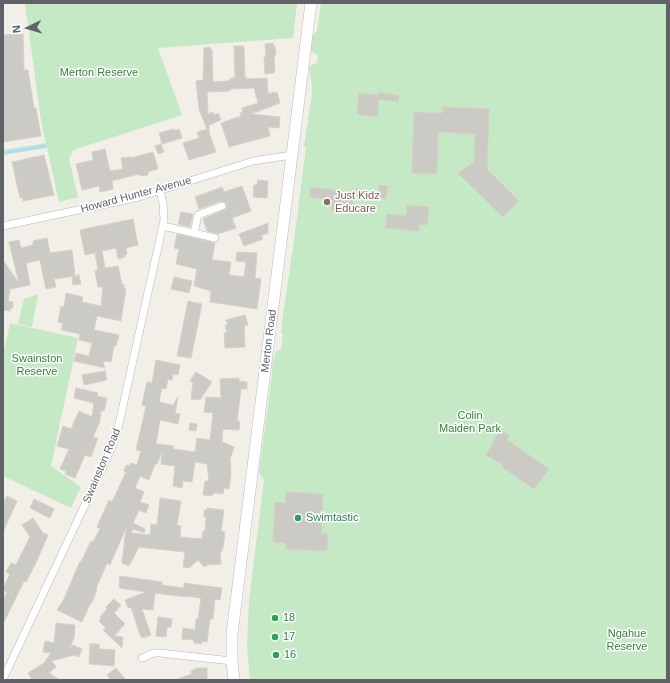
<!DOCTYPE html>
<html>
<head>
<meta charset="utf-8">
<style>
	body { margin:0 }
	#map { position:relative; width:670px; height:683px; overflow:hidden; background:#f1efe8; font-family:Arial,sans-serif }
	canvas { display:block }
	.frame { position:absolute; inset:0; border:4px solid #5f6368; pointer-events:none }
	.north { position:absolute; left:8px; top:8px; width:40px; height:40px; -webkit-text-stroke:3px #fff; paint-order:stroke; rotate:265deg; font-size:11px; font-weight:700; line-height:16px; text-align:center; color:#5f6368 }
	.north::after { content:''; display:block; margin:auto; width:14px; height:18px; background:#5f6368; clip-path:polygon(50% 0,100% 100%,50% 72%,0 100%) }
</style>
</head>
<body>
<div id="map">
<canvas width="670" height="683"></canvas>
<div class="frame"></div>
<div class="north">N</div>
</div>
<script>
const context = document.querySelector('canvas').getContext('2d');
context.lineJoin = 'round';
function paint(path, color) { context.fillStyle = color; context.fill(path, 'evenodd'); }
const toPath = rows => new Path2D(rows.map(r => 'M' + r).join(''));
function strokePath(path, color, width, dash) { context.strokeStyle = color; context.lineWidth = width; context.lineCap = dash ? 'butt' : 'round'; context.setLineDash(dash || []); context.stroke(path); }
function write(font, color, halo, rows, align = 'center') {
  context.font = font + ' Arial,sans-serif'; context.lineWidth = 3; context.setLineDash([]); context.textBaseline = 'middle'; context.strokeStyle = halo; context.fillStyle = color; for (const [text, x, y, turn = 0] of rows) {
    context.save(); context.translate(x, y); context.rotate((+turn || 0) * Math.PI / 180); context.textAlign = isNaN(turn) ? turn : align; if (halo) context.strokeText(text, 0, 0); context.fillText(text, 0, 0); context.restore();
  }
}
paint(toPath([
	[25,3,297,3,293,38,158,48,182,115,73,150,69,159,78,197,59,202,47,148,3,155,3,150,46,143,41,121],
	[321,3,667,3,667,680,250,680,247,646,249,600,264,480,259,473,272,374,272,365,276,351,281,350,283,334,281,333,282,322,295,233,306,147,304,146,312,95,312,87,309,66,317,63,318,56,311,51,312,36,317,31],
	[38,294,32,327,18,324,24,299],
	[10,323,78,338,51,466,81,487,71,508,3,476,3,356]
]), '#c5e8c5');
strokePath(toPath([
	[3,153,45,146]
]), '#aadaff', 2.5);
const building = toPath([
	[23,34,24,70,28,70,34,108,36,108,41,136,3,142,3,35,23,34],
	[273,43,273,46,275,46,276,55,274,55,275,71,274,71,274,73,265,74,264,57,266,57,265,44,273,43],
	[234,46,243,46,244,48,245,78,247,78,247,79,267,78,268,94,274,92,275,93,277,92,280,103,251,114,280,117,279,128,268,127,270,136,229,147,221,123,241,116,240,112,243,113,242,108,258,103,254,88,230,89,230,91,207,92,208,114,213,112,214,115,218,113,221,120,209,125,209,133,216,152,189,160,183,143,199,138,197,132,207,129,199,109,196,81,203,80,204,48,210,47,211,50,212,50,213,82,229,81,231,78,235,78,234,46],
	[378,92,399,96,398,102,379,99,377,117,357,114,359,93,378,95,378,92],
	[443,107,489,109,487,169,519,201,503,217,458,173,474,162,475,134,438,132,437,174,412,173,414,112,443,113,443,107],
	[174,129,174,131,179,129,182,138,162,144,159,133,174,129],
	[161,144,164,152,158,154,155,146,161,144],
	[105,149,110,171,123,169,121,158,131,157,131,158,153,152,158,169,148,172,148,175,140,176,139,174,112,181,113,189,100,192,99,186,82,190,76,164,93,160,92,152,105,149],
	[44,155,54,195,23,201,22,197,20,198,12,162,44,155],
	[258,180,268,181,267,198,253,197,254,185,257,185,258,180],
	[379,185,388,186,386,199,378,198,379,185],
	[242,186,251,211,232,218,236,228,218,234,207,231,203,219,224,210,226,209,227,205,225,202,221,201,199,209,195,197,222,187,224,192,242,186],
	[311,187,354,193,352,213,331,210,332,200,310,197,311,187],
	[407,205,429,207,427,225,419,224,419,231,385,228,387,214,406,216,407,205],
	[181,212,193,214,190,227,178,224,181,212],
	[133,219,138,245,126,248,127,254,125,255,125,257,118,259,116,248,102,251,105,268,118,266,122,284,124,284,124,288,126,289,121,321,97,316,94,330,119,335,116,346,114,346,111,362,103,361,105,368,74,361,76,353,89,356,92,343,79,340,80,334,61,330,63,323,58,322,61,306,64,307,66,293,83,297,82,302,101,306,103,287,98,287,95,271,98,270,95,253,85,255,80,230,133,219],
	[268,223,268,233,261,236,263,239,244,246,239,234,268,223],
	[177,234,215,243,212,260,231,262,229,275,244,277,246,262,236,261,237,252,257,253,255,278,261,279,257,309,210,302,211,291,194,286,197,269,176,264,179,249,174,248,177,234],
	[47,238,50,253,72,250,75,276,54,279,56,287,46,289,40,260,26,263,30,285,10,289,8,301,13,302,13,308,10,308,10,311,3,310,3,260,19,283,9,242,19,240,21,248,33,245,33,241,47,238],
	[79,275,81,284,73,285,72,276,79,275],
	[174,277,192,281,189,293,171,289,174,277],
	[188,301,202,304,191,358,177,356,188,301],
	[245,315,248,325,244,326,245,347,225,348,224,333,227,333,225,325,228,325,226,320,245,315],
	[156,360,180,365,178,375,173,374,172,380,168,379,166,389,162,388,159,402,172,405,172,407,178,397,175,413,180,414,178,424,160,420,156,444,174,446,173,449,195,452,197,438,210,440,213,413,204,412,206,397,221,398,220,379,239,378,239,381,247,382,247,389,241,389,237,421,240,421,239,430,223,429,222,442,234,447,230,459,231,475,229,489,224,488,223,494,213,493,212,496,203,495,205,481,209,481,207,464,195,462,192,482,183,481,182,488,173,486,175,466,161,464,162,452,157,464,155,464,149,480,140,476,135,488,144,492,140,502,149,505,146,513,139,510,133,523,145,529,144,533,133,529,131,533,150,535,151,524,157,525,160,498,181,501,177,525,181,526,180,537,202,539,203,531,205,532,206,517,204,517,204,510,207,510,207,508,224,510,221,531,225,532,223,548,222,548,222,552,220,551,221,564,207,565,204,567,198,560,189,568,183,567,185,552,139,547,129,566,122,563,126,528,110,565,107,563,96,589,97,589,92,603,91,602,82,622,57,610,64,599,80,561,81,562,91,541,93,542,100,529,97,527,109,500,112,502,126,472,124,471,126,465,129,466,131,463,137,465,141,451,136,450,146,406,142,405,147,382,152,383,156,360],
	[105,371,107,380,84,385,82,375,105,371],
	[196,372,212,382,200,400,191,399,193,383,190,381,196,372],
	[76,388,98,393,97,396,107,398,104,411,101,411,100,421,93,437,98,438,91,457,85,455,75,478,65,474,66,471,60,469,69,449,57,446,63,426,71,429,79,411,92,417,94,403,74,398,76,388],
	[190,423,197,424,196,431,189,430,190,423],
	[500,430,509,435,507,440,549,469,534,489,502,467,504,465,486,455,500,430],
	[286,492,323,494,321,534,328,534,327,551,286,549,286,543,273,542,275,502,285,503,286,492],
	[7,496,17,501,3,532,3,504,7,496],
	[34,499,54,509,50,518,30,508,34,499],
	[33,518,43,533,48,535,36,563,26,582,24,581,3,624,3,600,7,592,3,590,3,588,10,574,6,572,11,563,16,565,30,537,22,525,33,518],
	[120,576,162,582,162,585,184,588,184,583,222,588,220,600,215,599,213,619,210,619,207,642,202,641,202,644,194,643,194,640,182,639,183,628,195,630,196,619,198,619,201,598,186,596,186,597,155,593,153,610,142,609,151,635,142,638,141,635,140,635,131,607,128,608,125,600,146,592,119,588,120,576],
	[114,599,121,605,114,613,125,624,114,636,123,637,122,648,103,630,106,628,99,621,101,618,100,617,107,609,106,607,114,599],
	[158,617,172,619,171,627,167,627,166,637,156,636,158,617],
	[56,623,75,625,74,638,69,649,73,645,82,649,79,657,74,655,52,661,56,667,49,673,60,680,32,680,28,673,44,663,51,653,43,652,45,641,54,643,56,623],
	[90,644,99,644,99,649,115,650,114,666,89,664,90,644],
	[116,668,126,680,111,680,107,675,116,668],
	[197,668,207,668,207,680,177,680,177,679,192,674,191,671,197,668]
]);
paint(building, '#cccac5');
strokePath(building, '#d6d1c6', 1);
const minor = toPath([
	[3,226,139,197,253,161,292,155],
	[163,226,215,238],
	[194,233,198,215,222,206],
	[142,658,154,653,160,653,232,661],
	[3,679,113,445,119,424,164,220,163,203,160,191]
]);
const secondary = toPath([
	[234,680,232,661,232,634,311,3]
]);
strokePath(minor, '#b5b8bc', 8);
strokePath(secondary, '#b6babf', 12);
strokePath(minor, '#fff', 7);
strokePath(secondary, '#fff', 11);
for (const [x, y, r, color] of [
	[327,202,4,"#8d6e63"],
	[298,518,4,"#2e9e5b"],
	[275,618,4,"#2e9e5b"],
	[275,637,4,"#2e9e5b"],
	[276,655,4,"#2e9e5b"]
]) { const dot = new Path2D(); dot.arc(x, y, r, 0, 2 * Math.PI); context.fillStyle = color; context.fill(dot); strokePath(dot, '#fff', 1.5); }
write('11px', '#348238', '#fff', [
	["Merton Reserve",99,73],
	["Swainston",37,359],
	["Reserve",37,372],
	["Colin",470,416],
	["Maiden Park",470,429],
	["Ngahue",627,634],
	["Reserve",627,647]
]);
write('11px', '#5f6368', '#fff', [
	["Howard Hunter Avenue",136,195,-15],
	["Merton Road",269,341,-83],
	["Swainston Road",102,466,-67]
]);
write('11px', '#785e54', '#fff', [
	["Just Kidz",335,196],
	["Educare",335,209]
], 'left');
write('11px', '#27864d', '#fff', [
	["Swimtastic",306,518],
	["18",283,618],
	["17",283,637],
	["16",284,655]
], 'left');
</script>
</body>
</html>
